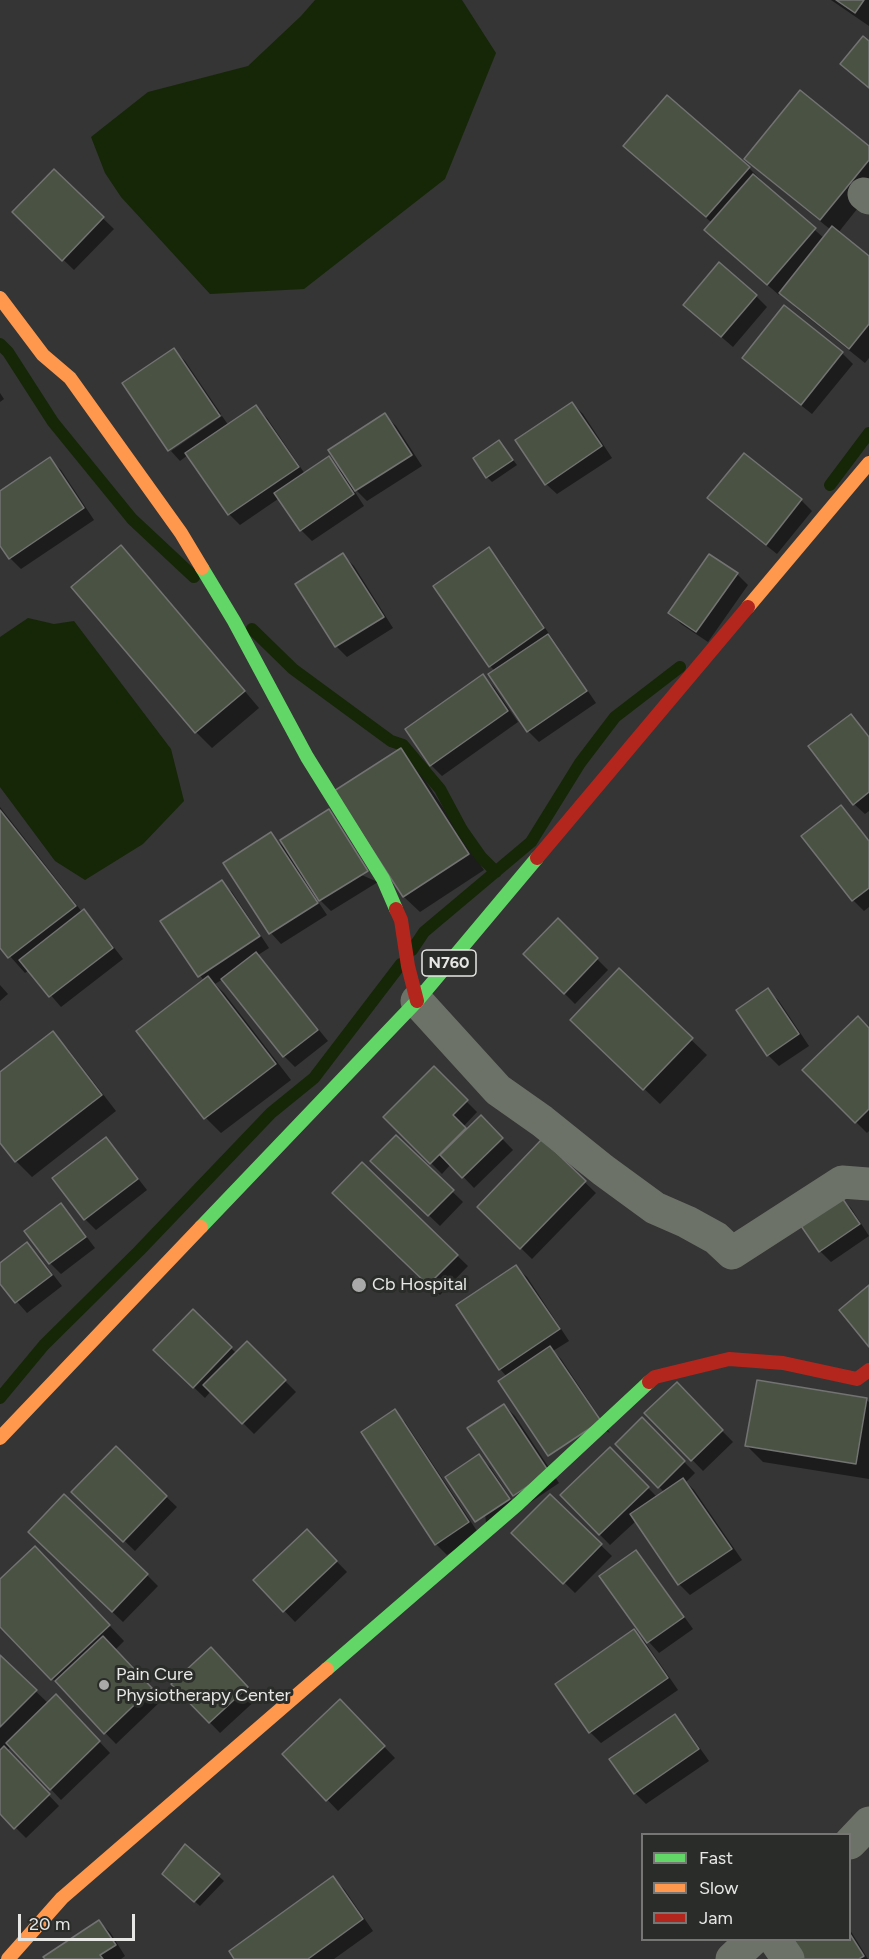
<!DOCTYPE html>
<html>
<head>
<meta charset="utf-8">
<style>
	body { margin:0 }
	#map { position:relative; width:869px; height:1959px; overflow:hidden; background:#343534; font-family:Figtree,sans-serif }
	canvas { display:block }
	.legend { position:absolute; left:641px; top:1833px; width:210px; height:108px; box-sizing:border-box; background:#2a2c29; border:2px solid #767775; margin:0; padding:8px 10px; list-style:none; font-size:18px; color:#e7e8e6 }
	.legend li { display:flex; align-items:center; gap:12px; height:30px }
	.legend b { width:30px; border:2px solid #767775 }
	.scale { position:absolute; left:18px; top:1914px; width:117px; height:27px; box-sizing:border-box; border:3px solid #e7e8e6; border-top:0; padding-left:8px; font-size:18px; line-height:21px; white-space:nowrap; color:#e7e8e6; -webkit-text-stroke:4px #2a2c29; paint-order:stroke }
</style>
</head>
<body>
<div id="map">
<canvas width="869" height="1959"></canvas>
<ul class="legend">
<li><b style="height:8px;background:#63d668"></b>Fast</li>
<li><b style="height:8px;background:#ff974d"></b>Slow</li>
<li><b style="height:8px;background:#b3261e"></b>Jam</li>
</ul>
<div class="scale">20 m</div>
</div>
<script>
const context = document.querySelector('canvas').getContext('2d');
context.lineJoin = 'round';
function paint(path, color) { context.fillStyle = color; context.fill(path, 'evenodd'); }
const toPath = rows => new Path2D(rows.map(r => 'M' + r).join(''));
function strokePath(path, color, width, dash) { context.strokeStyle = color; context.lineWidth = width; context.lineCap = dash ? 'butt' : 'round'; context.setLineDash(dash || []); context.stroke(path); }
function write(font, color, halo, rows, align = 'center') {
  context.font = font + ' Figtree,sans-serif'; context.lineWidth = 6; context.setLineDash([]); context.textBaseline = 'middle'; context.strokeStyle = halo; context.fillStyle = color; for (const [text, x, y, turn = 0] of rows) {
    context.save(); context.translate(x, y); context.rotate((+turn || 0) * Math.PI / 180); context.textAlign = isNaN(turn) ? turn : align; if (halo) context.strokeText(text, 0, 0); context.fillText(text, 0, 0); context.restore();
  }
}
paint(toPath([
	[315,0,462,0,496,53,445,179,304,289,210,294,121,197,105,173,91,137,148,92,248,66,301,16],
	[28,618,54,624,74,621,171,749,184,801,143,844,85,880,55,861,0,787,0,637]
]), '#162707');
paint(toPath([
	[831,0,869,0,869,26],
	[625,146,749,168,764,183,763,185,824,238,831,230,762,174,746,159,869,148,869,194,838,233,869,258,869,358,865,363,796,308,781,292,779,295,717,241,712,223],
	[54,171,114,229,74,270,14,212],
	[756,296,767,307,733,347,696,315],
	[174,350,185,361,221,414,169,448],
	[842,353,853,364,812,414,755,369,744,358],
	[0,393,4,399,0,402],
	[572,403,583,414,612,458,557,494,546,484],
	[256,407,267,418,305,474,328,458,343,473,385,415,396,426,422,466,367,501,354,488,353,489,364,506,312,541,301,530,278,499,240,525,229,514,188,455,180,461,171,451,222,416,229,426],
	[499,442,517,465,492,482,487,477],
	[745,455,801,500,812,511,777,554,720,509,709,498],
	[50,459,61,470,94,520,21,569,10,558,0,543,0,493],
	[121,547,136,562,259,708,212,748,196,732,73,587],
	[488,549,499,560,596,703,539,742,528,731,495,671,490,666],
	[343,555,354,566,393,628,347,657,336,646,297,584],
	[737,574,748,585,708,642,681,624,670,613],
	[483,676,494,687,518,722,442,776,431,765],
	[851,716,869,736,869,811,865,814,854,804],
	[401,750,416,766,484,870,420,912,404,897],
	[0,807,82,912,83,911,94,922,123,959,61,1007,29,970,25,973,0,945],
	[841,807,869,840,869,907,864,911,853,900,803,836],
	[270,834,286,849,282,841,378,882,331,911,319,899,317,900,327,915,281,944,271,933,225,864],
	[221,882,232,892,269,948,258,955,328,1041,295,1067,284,1056,223,979,215,984,224,993,291,1080,221,1133,206,1118,139,1031,204,981,162,921],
	[558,920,608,970,575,1004,525,954],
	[619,970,707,1055,660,1104,588,1035],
	[0,985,8,994,0,1001],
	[768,990,779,1001,809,1046,779,1066,768,1055,738,1011],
	[869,1030,869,1131,867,1133,804,1070],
	[52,1033,68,1049,116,1111,32,1177,16,1161,0,1140,0,1074],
	[434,1069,477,1112,463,1127,467,1131,481,1117,513,1150,474,1188,451,1164,442,1174,385,1117],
	[396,1137,463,1202,440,1226,372,1161],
	[106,1139,116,1150,147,1190,96,1230,85,1219],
	[542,1141,596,1193,532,1259,479,1207],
	[362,1164,468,1266,440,1295,334,1193],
	[840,1197,851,1208,869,1236,831,1262,820,1251],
	[60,1205,71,1216,95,1248,61,1274,50,1263,26,1231],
	[27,1244,38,1255,62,1286,27,1313,0,1282,0,1265],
	[516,1267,527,1277,569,1341,553,1351,561,1359,610,1433,507,1377,500,1369],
	[193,1311,237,1354,247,1343,296,1392,254,1434,211,1391,205,1398,155,1350],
	[676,1384,733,1442,703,1471,647,1413],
	[866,1400,869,1402,869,1479,763,1462,747,1446],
	[504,1405,515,1416,559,1483,525,1506],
	[394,1411,405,1422,479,1534,447,1555,436,1544],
	[642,1419,695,1473,686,1482,694,1490,742,1560,690,1595,679,1584,636,1521,610,1545,562,1496,610,1449,657,1497,664,1492,617,1444],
	[116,1449,177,1507,135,1551,74,1492],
	[479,1456,490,1467,519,1511,487,1532],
	[550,1496,612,1556,575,1593,514,1533],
	[307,1531,347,1572,295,1622,255,1580],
	[40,1543,147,1575,158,1586,123,1622],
	[635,1552,646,1563,693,1629,659,1653,649,1642,601,1577],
	[51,1564,124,1641,115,1650,162,1700,116,1744,0,1625,0,1581],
	[634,1631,645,1642,678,1690,601,1743,590,1732,557,1685],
	[0,1657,49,1704,67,1707,110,1753,61,1800,11,1747,7,1751,59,1806,26,1838,0,1812],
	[221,1660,258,1698,220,1733,173,1684],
	[340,1701,395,1758,338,1811,284,1754],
	[675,1716,685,1727,709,1761,646,1804,635,1793],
	[185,1846,224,1881,200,1906,170,1879],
	[333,1878,344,1889,373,1931,334,1959,236,1959],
	[99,1922,110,1932,125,1956,121,1959,46,1959],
	[850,1930,868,1959,801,1959,792,1940,850,1940]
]), '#0007');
strokePath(toPath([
	[0,344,8,352,53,422,132,519,194,577],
	[830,485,869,433],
	[252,629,293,669,391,741,403,745,440,789,462,830,481,857,496,872],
	[412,950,424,932,531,842,580,763,615,717,680,667],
	[0,1398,44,1345,139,1251,271,1113,314,1078,401,964]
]), '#162707', 12);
const building = toPath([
	[836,0,864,0,855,13,836,0],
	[863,36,869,41,869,88,840,64,863,36],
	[800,90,869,146,869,160,820,220,744,159,800,90],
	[667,95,750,167,706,217,623,146,667,95],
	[54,169,104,217,62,261,12,212,54,169],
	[753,174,816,228,767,285,704,230,753,174],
	[832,226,869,256,869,324,849,349,779,293,832,226],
	[719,262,757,295,721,337,683,305,719,262],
	[784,305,843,352,801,405,742,358,784,305],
	[174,348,220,416,168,451,122,383,174,348],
	[572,402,602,446,545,485,515,440,572,402],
	[256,405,299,467,228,515,185,453,256,405],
	[385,413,412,455,355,491,328,450,385,413],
	[499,440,513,460,486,478,473,458,499,440],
	[744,453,802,499,766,545,707,498,744,453],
	[329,456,354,494,300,531,274,493,329,456],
	[50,457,84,508,9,559,0,546,0,491,50,457],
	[121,545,245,691,195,733,71,587,121,545],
	[489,547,544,628,489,667,433,586,489,547],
	[343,553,384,617,335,647,295,584,343,553],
	[709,554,738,573,696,632,668,613,709,554],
	[548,634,587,691,527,732,488,674,548,634],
	[483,674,508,711,430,766,405,729,483,674],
	[851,714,869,737,869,792,853,805,808,746,851,714],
	[401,748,469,854,403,897,334,791,401,748],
	[841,805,869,841,869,888,852,901,801,836,841,805],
	[329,809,368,871,319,901,280,840,329,809],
	[0,810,76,906,8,958,0,948,0,810],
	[271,832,318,903,269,934,223,863,271,832],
	[222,880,260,936,198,977,160,921,222,880],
	[84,909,113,948,49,997,19,960,84,909],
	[558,918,598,958,564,994,523,954,558,918],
	[256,952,318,1030,283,1057,221,979,256,952],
	[619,968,693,1038,643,1090,570,1020,619,968],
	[208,976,276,1064,204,1119,136,1031,208,976],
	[768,988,799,1034,767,1056,736,1010,768,988],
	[858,1016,869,1028,869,1109,855,1123,802,1070,858,1016],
	[53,1031,102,1095,15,1162,0,1143,0,1072,53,1031],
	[434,1066,468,1100,453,1115,466,1128,430,1164,383,1117,434,1066],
	[481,1115,503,1138,462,1178,440,1155,481,1115],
	[396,1135,454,1190,428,1216,370,1161,396,1135],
	[106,1137,138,1179,84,1220,52,1178,106,1137],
	[542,1139,586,1181,520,1249,477,1207,542,1139],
	[362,1162,458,1255,428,1285,332,1193,362,1162],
	[840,1195,860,1224,819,1252,799,1223,840,1195],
	[61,1203,86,1237,49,1264,24,1231,61,1203],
	[27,1242,52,1275,15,1303,0,1284,0,1263,27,1242],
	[516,1265,560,1329,499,1370,456,1305,516,1265],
	[869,1285,869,1347,839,1310,869,1285],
	[193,1309,232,1347,193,1388,153,1350,193,1309],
	[247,1341,286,1380,242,1424,203,1385,247,1341],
	[550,1346,601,1421,548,1456,498,1381,550,1346],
	[757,1380,867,1398,856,1464,745,1446,757,1380],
	[677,1382,723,1430,691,1461,644,1413,677,1382],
	[504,1404,549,1472,513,1496,467,1428,504,1404],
	[395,1409,469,1522,435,1545,361,1432,395,1409],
	[642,1417,685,1461,658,1488,615,1444,642,1417],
	[116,1446,167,1496,123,1542,71,1492,116,1446],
	[610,1447,649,1487,599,1535,560,1495,610,1447],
	[479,1454,510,1499,475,1522,445,1477,479,1454],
	[683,1478,732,1549,678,1585,630,1514,683,1478],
	[64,1494,148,1574,112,1612,28,1532,64,1494],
	[550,1494,602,1544,563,1584,511,1533,550,1494],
	[307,1529,337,1561,283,1612,253,1580,307,1529],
	[35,1546,110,1625,51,1680,0,1627,0,1579,35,1546],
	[636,1550,684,1617,647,1643,599,1576,636,1550],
	[634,1629,668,1678,589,1733,555,1684,634,1629],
	[103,1636,152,1688,104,1734,55,1681,103,1636],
	[211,1647,248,1687,209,1723,171,1684,211,1647],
	[0,1655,37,1690,0,1727,0,1655],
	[56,1694,100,1741,50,1790,6,1743,56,1694],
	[340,1699,385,1746,326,1801,282,1754,340,1699],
	[675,1714,699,1749,634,1794,609,1759,675,1714],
	[4,1746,50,1794,14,1829,0,1814,0,1750,4,1746],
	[185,1844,220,1874,194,1902,162,1874,185,1844],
	[333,1876,363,1919,308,1959,234,1959,229,1951,333,1876],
	[99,1920,116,1945,100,1955,103,1959,45,1959,43,1957,99,1920],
	[850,1934,864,1956,859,1959,799,1959,789,1940,850,1940,850,1934]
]);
paint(building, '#4a5244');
strokePath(building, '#727372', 1.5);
strokePath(toPath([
	[864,194,869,198],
	[417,1001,498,1090,542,1121,603,1170,655,1208,687,1222,716,1238,732,1253,842,1182,869,1184],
	[850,1843,869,1823],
	[775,1940,788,1959],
	[732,1959,752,1940]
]), '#6d7269', 33);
strokePath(toPath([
	[202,568,234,621,307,757,383,879,396,909],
	[201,1227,417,1001,537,858],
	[327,1669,518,1504,649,1382]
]), '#63d668', 14);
strokePath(toPath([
	[0,298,43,355,70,378,181,533,202,568],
	[748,607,869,463],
	[0,1438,201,1227],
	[8,1959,62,1898,327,1669]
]), '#ff974d', 14);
strokePath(toPath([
	[537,858,748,607],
	[396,909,401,920,408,966,417,1001],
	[649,1382,655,1377,729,1359,783,1363,857,1379,869,1370]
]), '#b3261e', 14);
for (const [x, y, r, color] of [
	[359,1285,8,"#a8a9a8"],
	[104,1685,6,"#a8a9a8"]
]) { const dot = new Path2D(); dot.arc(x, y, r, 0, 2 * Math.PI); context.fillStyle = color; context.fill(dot); strokePath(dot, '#2a2c29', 2); }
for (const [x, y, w] of [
	[449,963,54]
]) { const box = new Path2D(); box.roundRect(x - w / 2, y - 13, w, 26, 4.5); context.fillStyle = '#2a2c29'; context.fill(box); strokePath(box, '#e7e8e6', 1.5); }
write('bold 16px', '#e7e8e6', null, [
	["N760",449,963]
]);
write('18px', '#e7e8e6', '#2a2c29', [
	["Cb Hospital",372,1285],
	["Pain Cure",116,1675],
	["Physiotherapy Center",116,1696]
], 'left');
</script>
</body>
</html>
